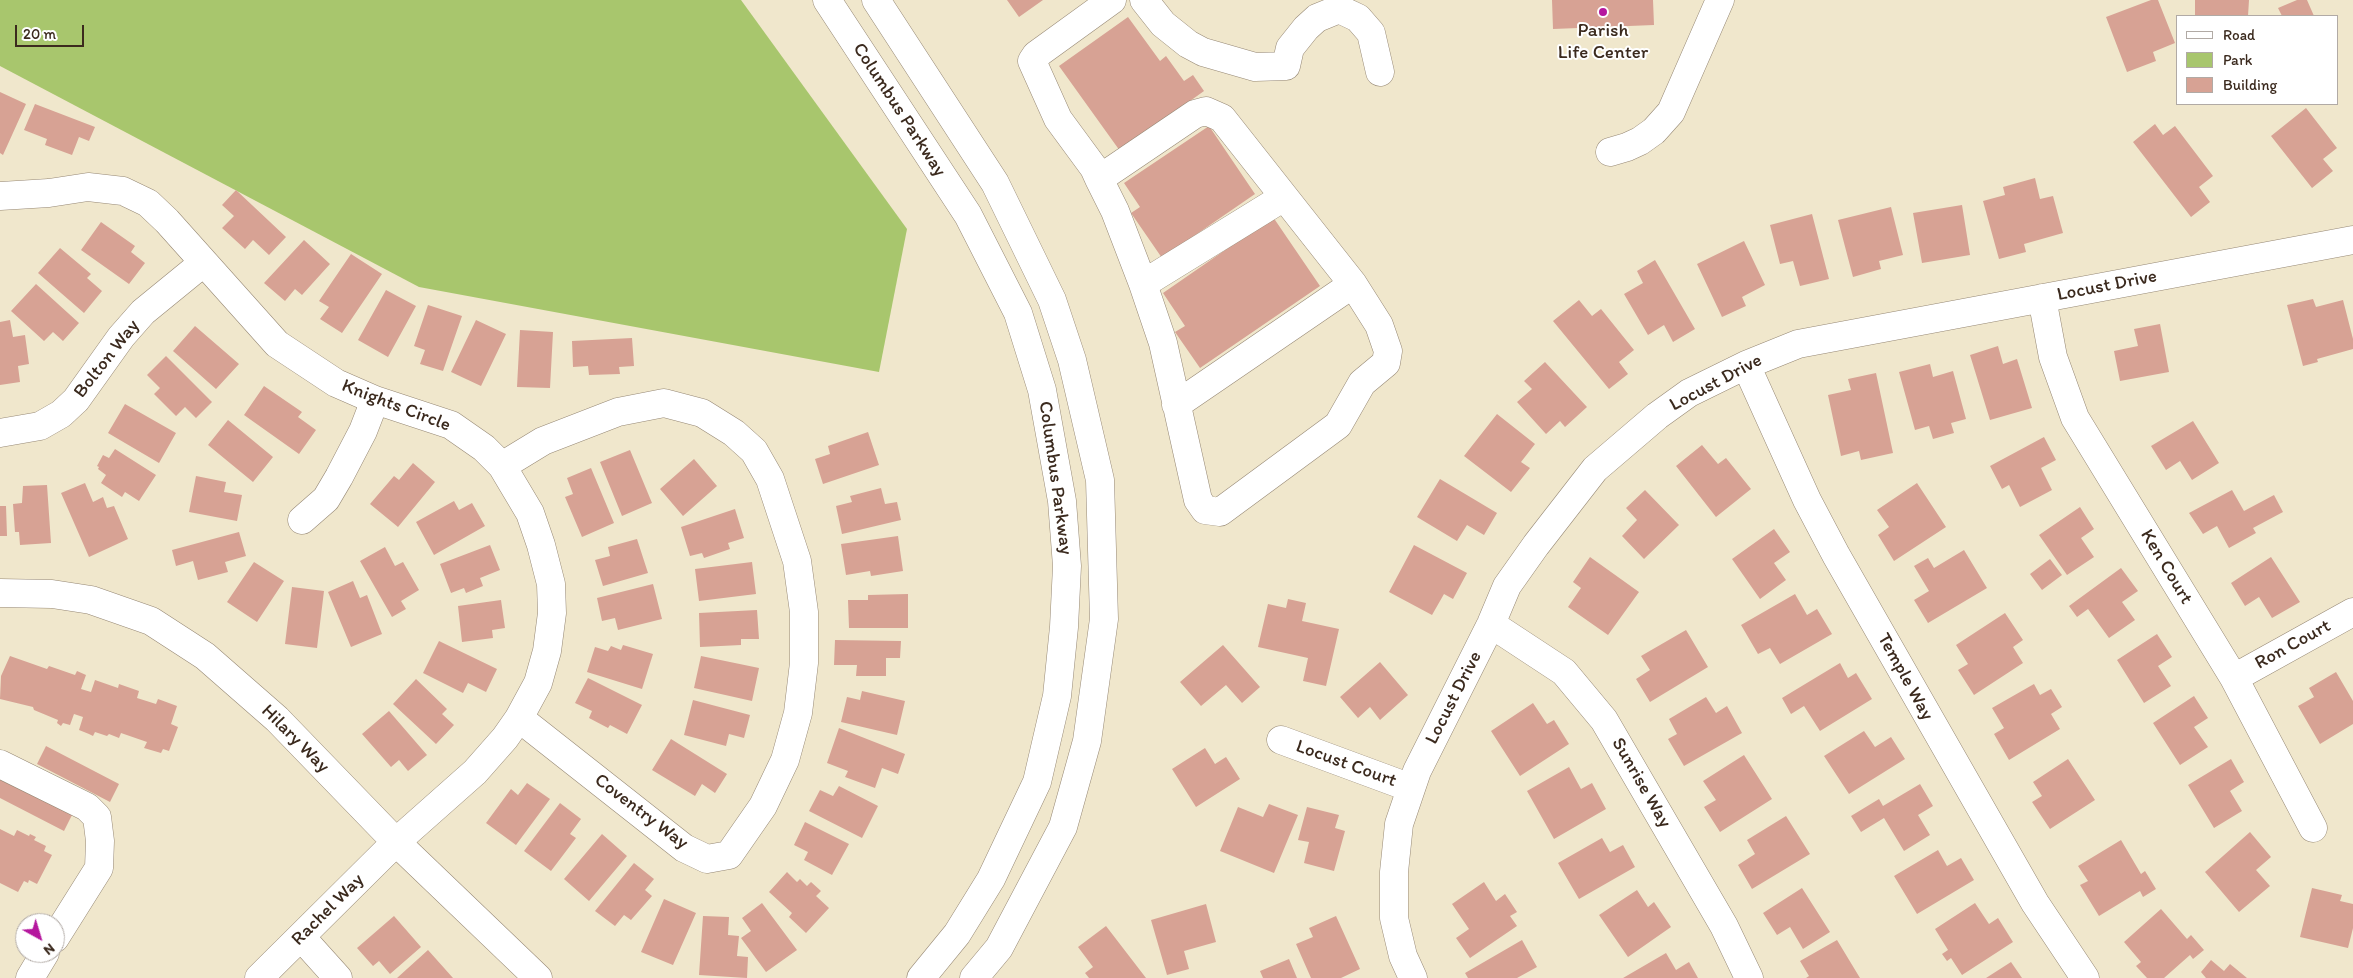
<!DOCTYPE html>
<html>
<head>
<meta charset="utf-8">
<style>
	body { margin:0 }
	#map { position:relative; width:2353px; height:978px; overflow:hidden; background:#f0e7cc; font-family:Itim,sans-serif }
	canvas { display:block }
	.legend { position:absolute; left:2176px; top:15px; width:162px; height:90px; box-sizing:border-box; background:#fff; border:1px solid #b1aaa5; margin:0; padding:6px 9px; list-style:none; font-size:15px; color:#3b2a1e }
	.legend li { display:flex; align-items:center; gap:10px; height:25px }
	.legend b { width:25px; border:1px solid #b1aaa5 }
	.north { position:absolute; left:15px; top:913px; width:50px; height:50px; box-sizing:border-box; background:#fff; border:1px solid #b1aaa5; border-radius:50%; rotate:141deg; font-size:14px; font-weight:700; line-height:20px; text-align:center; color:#3b2a1e }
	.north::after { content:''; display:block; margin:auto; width:18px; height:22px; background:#b5179e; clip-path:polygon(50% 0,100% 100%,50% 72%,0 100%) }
	.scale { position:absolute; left:15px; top:25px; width:69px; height:22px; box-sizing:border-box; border:2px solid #3b2a1e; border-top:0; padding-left:6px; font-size:15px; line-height:18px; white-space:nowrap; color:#3b2a1e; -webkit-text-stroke:4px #fff; paint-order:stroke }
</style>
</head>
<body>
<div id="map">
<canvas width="2353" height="978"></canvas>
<ul class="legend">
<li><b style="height:6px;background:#fff"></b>Road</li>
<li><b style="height:14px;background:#a8c66d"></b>Park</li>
<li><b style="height:14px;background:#d7a294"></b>Building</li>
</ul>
<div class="north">N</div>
<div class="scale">20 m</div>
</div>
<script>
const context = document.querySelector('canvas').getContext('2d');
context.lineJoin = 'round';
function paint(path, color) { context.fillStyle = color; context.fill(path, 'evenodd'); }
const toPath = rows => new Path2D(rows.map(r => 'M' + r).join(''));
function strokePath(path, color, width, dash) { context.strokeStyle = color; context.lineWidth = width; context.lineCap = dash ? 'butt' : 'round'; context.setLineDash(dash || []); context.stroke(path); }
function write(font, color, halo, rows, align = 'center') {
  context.font = font + ' Itim,sans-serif'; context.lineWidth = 4; context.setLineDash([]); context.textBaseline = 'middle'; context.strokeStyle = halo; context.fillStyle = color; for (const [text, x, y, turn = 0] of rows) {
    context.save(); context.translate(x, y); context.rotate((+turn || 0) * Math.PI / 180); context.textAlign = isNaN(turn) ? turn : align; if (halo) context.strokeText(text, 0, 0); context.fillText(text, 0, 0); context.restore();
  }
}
paint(toPath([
	[0,0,741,0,907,229,879,372,419,287,0,66]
]), '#a8c66d');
paint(toPath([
	[1007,0,1043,0,1019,17],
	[1552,0,1653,0,1654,25,1553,29],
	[2151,0,2158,0,2175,43,2153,52,2156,61,2127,72,2106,17],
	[2195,0,2249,0,2248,16,2195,16],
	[2297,0,2307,0,2314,16,2282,16,2278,8],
	[1128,17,1160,61,1166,56,1184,81,1193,75,1204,91,1120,151,1059,66],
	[0,92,26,104,3,155,0,153],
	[35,104,95,127,89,141,79,137,72,155,45,145,47,139,24,130],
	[2306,108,2337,148,2323,159,2333,171,2312,188,2271,136],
	[2155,124,2163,135,2175,126,2213,176,2199,187,2210,202,2191,217,2133,142],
	[1209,126,1255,194,1162,258,1131,213,1140,207,1124,183],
	[2035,178,2040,199,2053,196,2063,233,2024,244,2026,252,1999,259,1983,201,2005,195,2003,187],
	[236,190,286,237,269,255,253,240,245,249,222,228,234,216,222,205],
	[1962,205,1970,255,1922,263,1913,213],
	[1891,207,1903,255,1879,261,1881,269,1853,277,1838,220],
	[1812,214,1829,279,1800,286,1793,261,1780,264,1770,225],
	[1273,217,1320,286,1200,368,1175,332,1185,326,1163,293],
	[101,222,135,246,131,252,145,263,129,284,81,250],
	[304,240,330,264,302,295,295,289,285,301,264,283],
	[1744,241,1765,285,1742,297,1746,306,1722,317,1697,264],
	[60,248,91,274,87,278,102,291,84,313,38,273],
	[351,254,382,274,342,333,320,319,329,307,319,301],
	[1655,260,1695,329,1673,342,1664,325,1648,335,1624,294,1643,283,1637,271],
	[36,284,79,323,63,341,53,332,44,341,11,311],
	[386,290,416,306,388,357,358,340],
	[2313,299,2316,307,2343,300,2353,339,2353,349,2317,359,2318,362,2303,366,2287,305],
	[1579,300,1592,316,1601,309,1634,350,1619,362,1628,374,1609,389,1553,321],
	[428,305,462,316,443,371,420,364,425,350,414,346],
	[10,320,13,337,25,335,29,364,18,366,20,382,0,385,0,322],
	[476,320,506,334,481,386,451,372],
	[2160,324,2169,372,2120,381,2114,351,2138,346,2134,329],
	[195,326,239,364,216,389,173,351],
	[520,330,553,332,550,388,517,387],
	[632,338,634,366,619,367,620,374,589,375,588,366,573,367,572,341],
	[1998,346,2003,364,2017,359,2032,408,1990,420,1970,355],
	[166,356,212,402,196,418,185,407,176,416,154,394,160,388,147,375],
	[1545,362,1587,407,1565,427,1560,421,1546,434,1517,402,1532,389,1524,381],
	[1930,364,1933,377,1953,371,1966,419,1951,423,1954,433,1933,439,1929,426,1915,430,1899,372],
	[1876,373,1893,453,1861,460,1859,451,1841,456,1828,395,1851,390,1848,379],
	[264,386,302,412,298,417,316,430,299,454,244,415],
	[125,404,176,433,159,463,108,433],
	[1497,414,1535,444,1521,462,1530,468,1511,492,1464,456],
	[228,420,273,457,253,482,208,445],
	[2193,421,2219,463,2192,480,2180,461,2166,470,2151,446],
	[868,432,879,465,823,484,815,459,830,454,828,446],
	[2044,437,2056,460,2041,468,2052,490,2020,507,2009,485,2002,489,1990,466],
	[1702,445,1718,464,1726,458,1751,489,1716,517,1676,466],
	[115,449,156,475,139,501,125,492,122,497,101,483,106,475,98,469,99,467,97,466,103,455,109,458],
	[630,450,652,503,622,516,600,462],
	[694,459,717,486,683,516,660,489],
	[413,463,435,482,398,527,370,504,394,476,399,480],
	[591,468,614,523,582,537,565,497,573,494,567,478],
	[196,476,226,482,224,492,242,495,237,521,189,512],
	[1440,479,1497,513,1484,535,1467,525,1457,541,1417,517],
	[85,483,93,502,103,497,107,508,114,506,128,539,89,557,61,493],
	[1917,483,1946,527,1894,561,1878,535,1889,527,1877,510],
	[47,485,51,543,20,545,19,532,15,532,13,504,22,503,23,486],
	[881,488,885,504,897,502,901,520,842,534,836,506,852,502,850,496],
	[1645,490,1679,525,1644,559,1622,536,1637,520,1626,508],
	[2232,490,2244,511,2274,495,2283,512,2253,528,2256,533,2229,548,2217,526,2203,534,2189,513],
	[454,501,459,510,472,503,485,526,434,555,416,522],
	[0,506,6,506,7,536,0,536],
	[2080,507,2094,529,2081,538,2094,557,2067,575,2039,535],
	[735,509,744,538,728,543,730,549,704,558,702,553,690,556,681,527],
	[1774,529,1790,552,1774,563,1786,580,1760,599,1732,559],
	[239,532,246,556,225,562,228,572,198,580,193,561,176,566,172,550],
	[898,536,903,571,871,576,870,571,846,575,841,544],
	[637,539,648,573,603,586,595,560,610,556,608,547],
	[490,545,500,570,480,578,483,586,466,593,464,588,451,593,440,564],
	[1414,545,1467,573,1453,599,1444,594,1432,615,1389,592],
	[385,547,395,566,403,562,419,590,401,601,406,609,392,617,360,561],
	[1964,550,1987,588,1928,623,1914,600,1929,591,1914,566,1928,558,1934,568],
	[1590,557,1639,592,1608,635,1568,607,1581,588,1573,582],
	[2271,557,2300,602,2272,618,2259,597,2245,606,2231,583],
	[2050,559,2062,575,2042,590,2030,574],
	[254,562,284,581,257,622,227,602],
	[752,562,756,594,699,601,695,569],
	[2121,568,2138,591,2122,602,2135,620,2109,638,2088,609,2077,617,2069,606],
	[353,581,360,598,367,595,382,634,351,647,328,592],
	[653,584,662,619,618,630,615,618,602,621,597,598],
	[292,587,324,591,317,648,285,644],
	[908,594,908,628,849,628,848,600,868,600,868,595],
	[1795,594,1807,615,1817,609,1832,634,1780,664,1770,648,1758,654,1741,625],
	[1288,599,1306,603,1302,621,1339,629,1326,686,1303,681,1308,658,1258,647,1268,604,1286,608],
	[501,600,505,628,492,630,493,638,462,642,458,606],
	[757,610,759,639,741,639,741,645,700,647,699,613],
	[2005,613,2023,640,2013,647,2023,663,1974,695,1958,670,1968,664,1956,645],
	[1686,630,1708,667,1650,702,1636,679,1650,670,1641,656],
	[2157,634,2172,657,2158,666,2171,686,2144,703,2117,660],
	[835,640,901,641,900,658,886,658,886,676,856,676,857,665,834,665],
	[439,641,497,669,486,692,468,683,463,693,423,673],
	[623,645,653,654,642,689,587,672,595,647,608,651,611,646,621,650],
	[1223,645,1260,687,1242,703,1226,685,1201,706,1180,682],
	[10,656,47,669,49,666,75,675,77,671,86,675,81,689,91,692,95,680,118,688,119,684,139,691,137,698,156,704,158,699,177,706,171,724,178,727,169,751,163,749,161,753,144,748,147,742,121,733,119,738,109,734,107,736,95,732,93,736,89,734,79,730,83,717,74,714,70,725,63,723,61,726,57,723,58,720,34,710,33,707,0,699,1,676],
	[701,656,759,668,752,701,694,688],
	[1380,662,1408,695,1380,720,1370,707,1358,718,1340,697],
	[1840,663,1848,678,1856,673,1872,699,1820,731,1804,706,1791,714,1782,698],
	[2336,672,2353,701,2353,724,2320,744,2298,706,2314,697,2309,688],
	[588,678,642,705,627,734,610,725,608,728,589,718,592,711,575,703],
	[416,679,447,709,442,714,454,725,436,744,393,704],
	[2034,684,2040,695,2051,689,2062,707,2051,714,2060,729,2009,760,1994,734,2004,728,1992,708],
	[862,691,905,701,897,735,841,722,847,697,860,700],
	[2194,696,2208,718,2194,727,2208,747,2180,765,2153,723],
	[1706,697,1716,713,1727,706,1742,733,1684,766,1668,739,1677,734,1669,719],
	[693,700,750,715,744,738,729,734,726,746,684,735],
	[1533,703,1547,724,1554,720,1569,744,1520,776,1491,731],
	[389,711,427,755,408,771,399,760,391,767,362,734],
	[839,728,905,754,898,774,882,768,875,788,845,777,848,771,827,763],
	[1864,731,1875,747,1891,737,1905,759,1849,794,1824,756],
	[671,739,727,774,715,793,702,784,695,796,652,770],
	[46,746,119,784,110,802,37,764],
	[1205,748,1215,764,1226,757,1240,779,1196,807,1172,769],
	[1744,755,1772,799,1720,832,1704,807,1716,800,1703,781],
	[2068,759,2095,800,2050,829,2032,802,2042,796,2033,782],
	[2231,759,2244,782,2230,791,2242,811,2214,828,2188,785],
	[1569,767,1581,789,1592,783,1606,809,1554,839,1527,791],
	[0,776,73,813,64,831,0,798],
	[527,783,550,799,516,845,486,823,511,789,518,795],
	[1920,784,1933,806,1918,815,1930,835,1904,851,1884,818,1861,832,1851,816,1879,799,1883,806],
	[839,786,878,806,862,838,809,811,820,790,833,796],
	[560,803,581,819,570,834,576,838,551,871,524,851],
	[1269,804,1298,815,1274,873,1220,851,1238,807,1263,817],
	[1307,807,1339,815,1335,828,1345,831,1334,871,1304,863,1309,842,1298,840],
	[1786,816,1810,854,1752,889,1738,865,1755,854,1747,840],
	[805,822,849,844,832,875,804,860,808,852,794,845],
	[0,829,14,836,17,830,29,836,30,834,36,837,34,840,46,846,44,851,52,855,37,884,29,880,28,883,24,881,18,892,0,883],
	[2250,832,2271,857,2256,870,2270,886,2239,912,2205,872],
	[602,834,627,856,589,901,564,879],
	[1602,838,1610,852,1623,845,1635,867,1579,899,1558,863],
	[2121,840,2141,874,2145,871,2156,889,2143,897,2140,891,2099,916,2080,885,2088,881,2078,866],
	[1938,850,1947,866,1961,858,1974,880,1917,914,1894,876],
	[634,863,654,879,645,890,652,896,631,920,624,915,615,926,595,911],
	[787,872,797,882,800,879,807,886,811,882,821,891,816,896,829,908,806,933,789,917,792,913,769,892],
	[1484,882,1496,901,1505,894,1517,912,1510,916,1517,926,1470,958,1456,938,1469,929,1452,904],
	[1802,888,1830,932,1803,949,1790,927,1777,935,1763,913],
	[2312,888,2342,895,2340,901,2353,904,2353,928,2348,948,2300,937],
	[1637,890,1648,907,1654,902,1671,927,1628,957,1599,915],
	[664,899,696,913,673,965,641,952],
	[762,903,797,950,766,972,741,938,751,931,742,918],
	[1975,903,1989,924,1998,918,2013,942,1962,975,1951,958,1947,961,1942,954,1948,950,1935,929],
	[1206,904,1216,942,1184,951,1189,969,1167,975,1151,920],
	[2161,909,2187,939,2191,935,2204,950,2193,959,2190,955,2164,978,2147,978,2136,966,2141,962,2124,942],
	[394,916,421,947,390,974,379,961,373,966,357,948],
	[703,916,729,917,728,935,739,936,737,956,748,957,747,978,699,975],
	[1336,916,1360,969,1341,978,1311,978,1296,944,1313,937,1309,928],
	[1106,926,1146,978,1089,978,1085,973,1093,967,1078,947],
	[1522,940,1537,967,1517,978,1468,978,1465,973],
	[1837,940,1860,978,1806,978,1809,976,1800,961],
	[428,950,453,978,397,978],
	[1666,953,1676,970,1689,962,1698,978,1623,978],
	[1289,959,1297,978,1263,978,1260,971],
	[2211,960,2224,971,2230,964,2247,978,2206,978,2201,972],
	[2011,962,2022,978,1986,978]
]), '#d7a294');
const minor = toPath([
	[1144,0,1163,24,1188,44,1203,52,1255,67,1286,66,1290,48,1306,28,1317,18,1339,9,1358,18,1371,33,1380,72],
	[1610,152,1627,147,1640,141,1654,131,1671,112,1720,0],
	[1099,179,1195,114,1206,111,1222,118,1353,284,1379,325,1388,351,1386,363,1362,383,1338,425,1220,512,1205,510,1198,500,1163,343,1143,284,1115,211,1099,179,1094,168,1058,119,1032,61,1036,55,1112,0],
	[0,196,49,193,88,187,123,191,148,203,167,221,277,344,336,383,375,400,451,425,484,448,502,466,530,513,541,545,551,584,552,613,547,651,538,683,519,718,505,738,475,772,396,842,259,978],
	[1143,284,1284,197],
	[2042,298,2053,357,2075,418,2234,678,2313,828],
	[1746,365,1807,500,1836,555,2035,903,2085,978],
	[1176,405,1353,284],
	[0,433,40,426,61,414,76,400,121,337,143,312,203,263],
	[502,466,543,441,618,412,664,403,702,413,734,433,754,451,770,479,797,561,804,612,804,663,798,713,785,760,763,806,729,855,707,859,684,848,519,718],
	[302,520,326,499,339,477,363,431,375,400],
	[0,593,52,594,91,600,151,621,205,656,277,719,396,842,538,978],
	[1491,624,1564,672,1604,720,1724,926,1749,978],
	[2234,678,2353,612],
	[1281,740,1411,788],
	[0,764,87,807,97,817,100,841,99,868,55,938],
	[302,938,338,978],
	[30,978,45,953],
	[1413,978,1403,956,1394,918,1394,872,1399,824,1417,771,1491,624,1507,586,1536,545,1595,469,1657,416,1689,393,1746,365,1798,344,2353,240]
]);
const major = toPath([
	[827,0,968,215,1018,313,1042,390,1062,501,1067,566,1064,627,1057,696,1037,782,991,879,957,934,921,978],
	[876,0,995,183,1052,300,1072,360,1100,480,1104,619,1087,741,1063,827,999,948,974,978]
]);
strokePath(minor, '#968875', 29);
strokePath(major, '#968875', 29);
strokePath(minor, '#fff', 28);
strokePath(major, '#fff', 28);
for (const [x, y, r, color] of [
	[1603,12,5,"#b5179e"]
]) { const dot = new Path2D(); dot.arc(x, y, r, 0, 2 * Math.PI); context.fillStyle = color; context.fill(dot); strokePath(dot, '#fff', 2); }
write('19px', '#3b2a1e', '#fff', [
	["Parish",1603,31],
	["Life Center",1603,53]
]);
write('19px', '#3b2a1e', '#fff', [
	["Columbus Parkway",899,110,57],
	["Locust Drive",2107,286,-11],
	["Bolton Way",107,359,-52],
	["Locust Drive",1716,383,-28],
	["Knights Circle",396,406,21],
	["Columbus Parkway",1055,478,82],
	["Ken Court",2166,567,59],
	["Ron Court",2293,645,-29],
	["Temple Way",1905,677,61],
	["Locust Drive",1454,698,-63],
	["Hilary Way",295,739,45],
	["Locust Court",1346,764,20],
	["Sunrise Way",1641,783,60],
	["Coventry Way",641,812,37],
	["Rachel Way",328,910,-45]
]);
</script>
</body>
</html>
